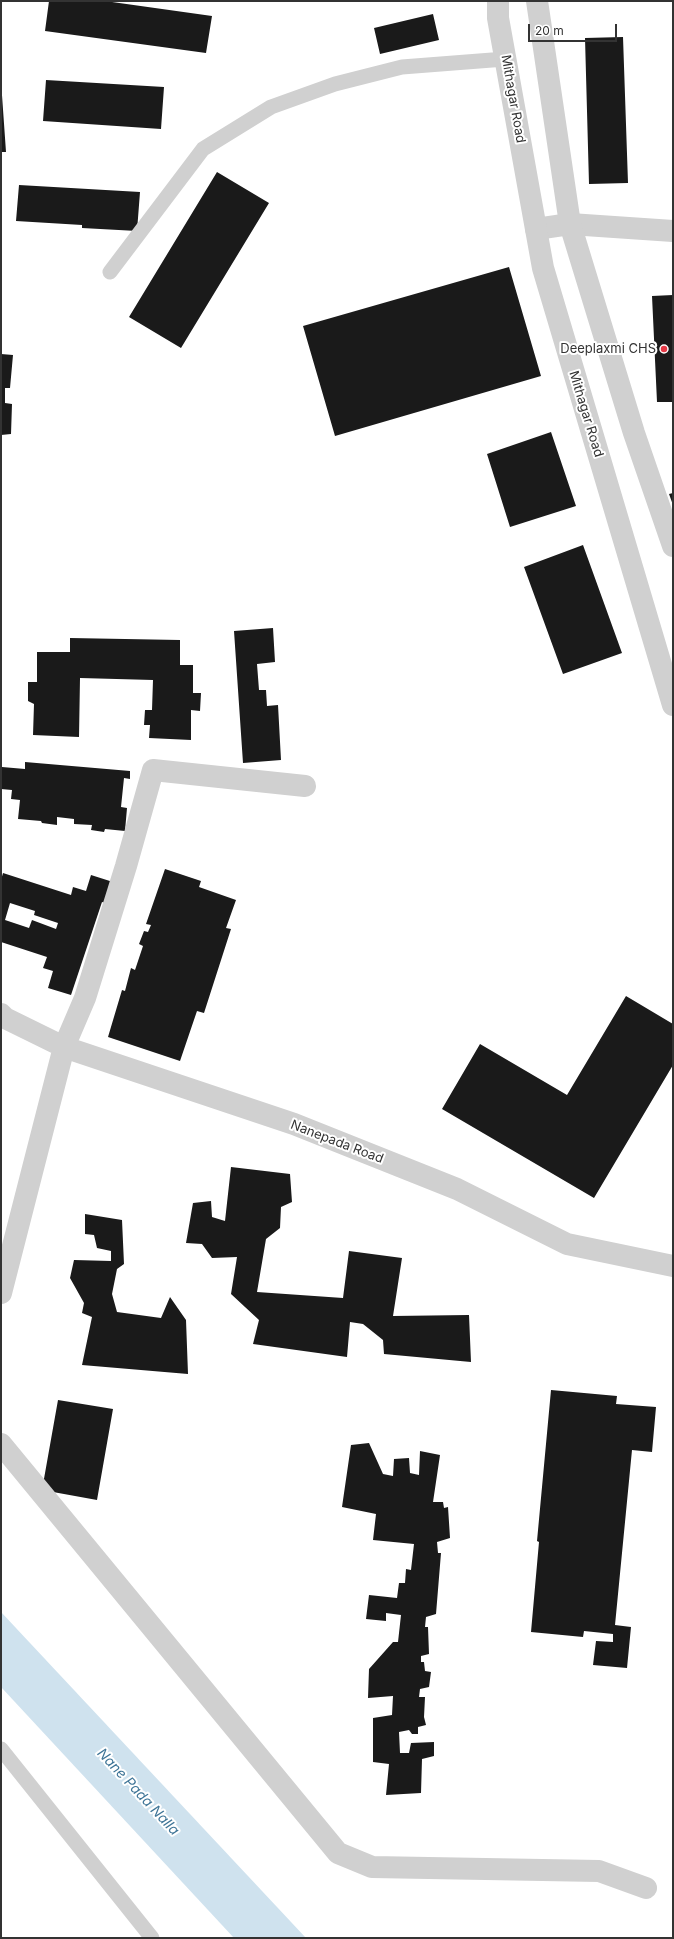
<!DOCTYPE html>
<html>
<head>
<meta charset="utf-8">
<style>
	body { margin:0 }
	#map { position:relative; width:674px; height:1939px; overflow:hidden; background:#fff; font-family:Inter,sans-serif }
	canvas { display:block }
	.frame { position:absolute; inset:0; border:2px solid #333; pointer-events:none }
	.scale { position:absolute; left:528px; top:24px; width:89px; height:18px; box-sizing:border-box; border:2px solid #333; border-top:0; padding-left:5px; font-size:12px; line-height:14px; white-space:nowrap; color:#333; -webkit-text-stroke:3px #fff; paint-order:stroke }
</style>
</head>
<body>
<div id="map">
<canvas width="674" height="1939"></canvas>
<div class="frame"></div>
<div class="scale">20 m</div>
</div>
<script>
const context = document.querySelector('canvas').getContext('2d');
context.lineJoin = 'round';
function paint(path, color) { context.fillStyle = color; context.fill(path, 'evenodd'); }
const toPath = rows => new Path2D(rows.map(r => 'M' + r).join(''));
function strokePath(path, color, width, dash) { context.strokeStyle = color; context.lineWidth = width; context.lineCap = dash ? 'butt' : 'round'; context.setLineDash(dash || []); context.stroke(path); }
function write(font, color, halo, rows, align = 'center') {
  context.font = font + ' Inter,sans-serif'; context.lineWidth = 4; context.setLineDash([]); context.textBaseline = 'middle'; context.strokeStyle = halo; context.fillStyle = color; for (const [text, x, y, turn = 0] of rows) {
    context.save(); context.translate(x, y); context.rotate((+turn || 0) * Math.PI / 180); context.textAlign = isNaN(turn) ? turn : align; if (halo) context.strokeText(text, 0, 0); context.fillText(text, 0, 0); context.restore();
  }
}
paint(toPath([
	[1,1612,306,1938,234,1938,1,1687]
]), '#cfe2ee');
paint(toPath([
	[49,1,105,1,212,16,206,53,45,31],
	[433,14,439,40,380,54,374,28],
	[623,37,628,183,589,184,585,38],
	[46,80,164,87,161,129,43,121],
	[1,81,6,152,1,152],
	[217,172,269,203,181,348,129,317],
	[19,185,140,192,137,231,82,228,82,225,16,221],
	[509,267,541,376,335,436,303,326],
	[673,295,673,402,657,402,652,296],
	[1,354,13,355,10,388,5,388,5,403,12,404,11,434,1,435],
	[551,432,576,506,510,527,487,454],
	[673,493,673,505,669,494],
	[583,545,622,653,563,674,524,567],
	[273,628,275,662,257,664,259,690,266,690,267,706,278,705,281,760,243,763,234,631],
	[70,638,180,640,180,665,193,665,193,693,201,693,200,711,191,710,191,740,149,738,150,725,144,725,145,710,152,710,153,680,80,678,79,737,33,735,34,704,28,701,28,682,37,682,37,652,70,652],
	[25,762,130,771,130,779,124,778,121,807,127,808,125,831,105,829,104,832,91,830,92,825,74,824,74,819,57,817,57,825,42,823,41,821,18,819,20,800,11,799,12,790,1,789,2,767,25,769],
	[165,869,201,881,199,887,236,900,226,928,231,929,204,1013,197,1011,180,1061,108,1037,122,990,125,991,131,968,135,970,143,946,139,944,144,931,148,932,151,925,146,924],
	[3,873,71,895,73,887,86,891,91,875,113,882,105,903,102,902,71,995,48,988,53,971,43,968,47,957,1,942,1,880],
	[10,903,35,911,34,915,58,923,56,929,32,920,29,928,5,920],
	[626,996,673,1024,673,1065,594,1198,442,1109,480,1044,567,1095],
	[231,1167,290,1174,292,1202,281,1207,280,1228,266,1239,257,1292,343,1298,349,1251,402,1258,393,1316,469,1315,471,1362,384,1354,383,1340,363,1324,350,1322,347,1357,253,1344,259,1320,231,1294,237,1257,212,1258,202,1244,186,1243,193,1203,211,1201,212,1217,225,1221],
	[85,1214,122,1220,124,1264,117,1269,112,1294,117,1312,161,1318,170,1297,186,1320,188,1374,82,1365,92,1317,82,1313,84,1303,70,1278,74,1260,111,1261,111,1251,97,1248,94,1235,85,1234],
	[551,1390,617,1396,616,1404,656,1407,652,1452,632,1450,615,1625,631,1627,627,1668,593,1665,596,1641,613,1642,613,1634,584,1631,583,1637,531,1632,539,1542,537,1541],
	[58,1400,113,1409,97,1500,42,1490],
	[369,1443,383,1474,393,1476,394,1459,409,1458,410,1473,419,1475,420,1451,440,1455,433,1502,443,1502,444,1508,448,1507,450,1538,437,1542,438,1553,441,1553,436,1614,426,1617,425,1627,428,1627,429,1654,421,1656,421,1662,424,1662,425,1671,431,1672,429,1687,420,1689,419,1697,425,1697,424,1717,426,1725,418,1727,418,1734,412,1734,409,1730,399,1732,400,1753,409,1753,411,1743,434,1742,434,1756,422,1759,421,1793,386,1795,389,1764,373,1762,373,1718,392,1715,393,1696,368,1698,369,1669,393,1642,398,1642,401,1615,386,1613,386,1621,366,1619,369,1595,397,1598,399,1583,405,1583,406,1569,411,1570,414,1544,373,1540,376,1514,342,1507,351,1445]
]), '#1a1a1a');
strokePath(toPath([
	[110,272,203,149,271,107,335,84,402,67,505,59],
	[1,1749,152,1938]
]), '#d0d0d0', 15);
strokePath(toPath([
	[536,229,570,224,673,231],
	[1,1014,5,1018,64,1047,294,1124,457,1189,567,1244,673,1266],
	[1,1293,64,1047,85,998,126,866,153,770,305,786],
	[1,1444,338,1853,372,1867,599,1871,646,1888]
]), '#d0d0d0', 22);
strokePath(toPath([
	[498,1,498,18,543,268,673,705],
	[537,1,570,224,634,433,673,546]
]), '#d0d0d0', 22);
for (const [x, y, r, color] of [
	[664,349,4,"#e63946"]
]) { const dot = new Path2D(); dot.arc(x, y, r, 0, 2 * Math.PI); context.fillStyle = color; context.fill(dot); strokePath(dot, '#fff', 1.5); }
write('13px', '#333', '#fff', [
	["Mithagar Road",513,99,80],
	["Mithagar Road",586,414,73],
	["Nanepada Road",337,1142,21]
]);
write('13px', '#333', '#fff', [
	["Deeplaxmi CHS",656,349]
], 'right');
write('italic 14px', '#3f7597', '#fff', [
	["Nane Pada Nalla",138,1792,47]
]);
</script>
</body>
</html>
